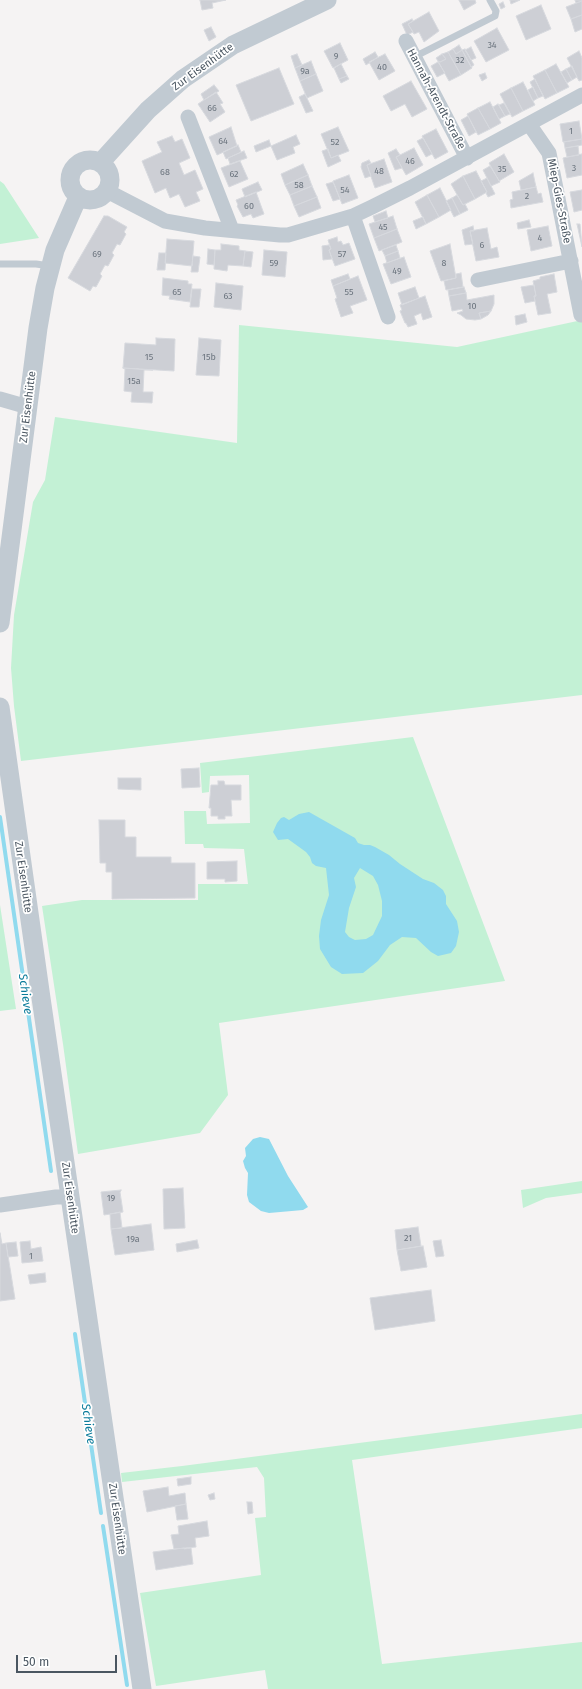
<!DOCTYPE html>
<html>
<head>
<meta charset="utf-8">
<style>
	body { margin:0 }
	#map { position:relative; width:582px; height:1689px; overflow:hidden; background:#f5f3f3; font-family:"Fira Sans",sans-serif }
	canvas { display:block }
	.scale { position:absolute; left:16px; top:1655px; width:101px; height:18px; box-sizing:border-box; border:2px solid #4a5661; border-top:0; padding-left:5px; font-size:12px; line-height:14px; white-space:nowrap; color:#4a5661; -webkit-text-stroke:3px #fff; paint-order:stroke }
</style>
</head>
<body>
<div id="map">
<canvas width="582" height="1689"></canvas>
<div class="scale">50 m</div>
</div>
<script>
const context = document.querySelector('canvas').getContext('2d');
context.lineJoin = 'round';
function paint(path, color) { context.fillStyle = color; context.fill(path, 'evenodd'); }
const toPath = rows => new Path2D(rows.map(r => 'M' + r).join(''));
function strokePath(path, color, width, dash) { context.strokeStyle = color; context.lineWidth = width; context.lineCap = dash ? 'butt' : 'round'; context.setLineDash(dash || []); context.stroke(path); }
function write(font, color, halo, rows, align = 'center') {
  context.font = font + ' "Fira Sans",sans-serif'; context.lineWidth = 3.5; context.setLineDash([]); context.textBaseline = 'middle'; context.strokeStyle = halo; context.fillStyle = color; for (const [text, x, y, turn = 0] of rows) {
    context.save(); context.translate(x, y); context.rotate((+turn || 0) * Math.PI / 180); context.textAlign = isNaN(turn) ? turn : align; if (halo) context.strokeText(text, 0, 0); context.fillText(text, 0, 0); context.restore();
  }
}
paint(toPath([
	[0,181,4,184,39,238,0,244],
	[582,320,582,695,21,761,14,706,11,668,14,615,33,502,45,480,55,417,237,443,239,325,457,347],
	[413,737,505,981,219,1023,228,1095,200,1133,78,1154,63,1044,42,906,82,900,198,900,198,884,248,884,244,849,204,848,203,844,185,844,184,811,206,811,207,824,250,823,249,775,210,776,209,792,202,793,200,763],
	[0,905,16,1009,0,1011],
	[582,1181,582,1193,546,1198,523,1208,521,1190],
	[582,1414,582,1428,352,1460,382,1664,582,1642,582,1689,268,1689,265,1670,156,1686,140,1593,261,1575,255,1518,266,1517,264,1478,257,1467,122,1482,121,1473,182,1466]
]), '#c3f1d5');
paint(toPath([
	[309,812,355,838,358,843,364,845,370,845,375,847,389,855,400,864,423,879,434,883,443,890,446,896,446,904,457,921,459,932,456,946,451,953,438,956,431,952,416,938,402,937,390,945,378,961,363,973,342,974,331,967,320,949,319,936,321,920,329,895,326,868,316,866,312,863,310,857,306,852,288,839,278,840,273,832,277,823,281,818,284,817,289,820,299,814],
	[360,868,373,876,378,885,382,901,382,916,373,935,366,939,355,940,349,937,345,932,349,908,356,887,354,878],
	[260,1137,269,1139,288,1176,308,1207,303,1210,269,1213,261,1211,249,1202,247,1195,248,1173,245,1168,243,1161,246,1156,245,1148,253,1139]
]), '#90daee');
strokePath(toPath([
	[0,817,51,1171],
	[75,1334,101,1513],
	[103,1526,127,1685]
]), '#90daee', 4);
const building = toPath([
	[200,0,226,0,212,3,213,8,202,10,200,0],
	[459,0,475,0,476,3,464,10,459,0],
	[510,0,520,0,511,4,510,0],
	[575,0,582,0,582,1,576,3,575,0],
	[582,1,582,15,571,19,566,7,582,1],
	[503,2,505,7,501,9,499,4,503,2],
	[541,5,551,29,526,40,516,16,541,5],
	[429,12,439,31,424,42,419,32,414,34,408,24,429,12],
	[582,15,582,29,575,32,571,19,582,15],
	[412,19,413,21,408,24,413,32,407,35,402,24,412,19],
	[211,27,216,37,209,41,204,30,211,27],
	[497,28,509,50,486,62,474,41,497,28],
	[340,43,348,60,333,68,324,51,340,43],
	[459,45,462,50,456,54,453,49,459,45],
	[471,47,476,58,471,60,465,50,471,47],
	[453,49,456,54,462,50,472,68,461,75,448,52,453,49],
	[465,49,474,65,471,67,462,50,465,49],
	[579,51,582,58,582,80,579,81,567,58,579,51],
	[375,52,378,57,366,65,363,59,375,52],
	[448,52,461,75,449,81,438,61,440,62,446,59,442,54,448,52],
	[297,54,302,65,295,68,291,56,297,54],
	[385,54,395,71,379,80,369,62,385,54],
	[442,54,446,59,440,62,438,61,436,58,442,54],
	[311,61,316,74,300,81,295,68,311,61],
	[438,62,445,73,437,77,431,66,438,62],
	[341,64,347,76,339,79,334,68,341,64],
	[556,64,569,87,557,93,545,70,556,64],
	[572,66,577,77,572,80,566,69,572,66],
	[279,68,294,104,251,121,236,85,279,68],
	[566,69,572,80,567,83,561,72,566,69],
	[545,70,557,93,545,99,533,76,545,70],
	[485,73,487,78,482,81,479,75,485,73],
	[316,74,323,91,307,98,300,81,316,74],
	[347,76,349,79,341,83,339,79,347,76],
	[535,79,543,96,538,98,530,82,535,79],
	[411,81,427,109,412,117,405,104,391,111,383,96,411,81],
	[523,82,535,105,523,111,511,88,523,82],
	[214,85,219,91,204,100,201,94,214,85],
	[533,87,538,98,533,101,528,90,533,87],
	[511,88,523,111,512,117,500,94,511,88],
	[216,92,223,103,220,104,225,112,210,122,198,104,216,92],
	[305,94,313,111,306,113,299,97,305,94],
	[490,102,501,123,490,129,478,108,490,102],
	[504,103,510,114,505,116,499,105,504,103],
	[498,104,505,116,499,119,493,107,498,104],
	[478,108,490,129,478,135,467,114,478,108],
	[468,116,476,132,469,136,461,120,468,116],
	[579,121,582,139,563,142,560,124,579,121],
	[231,127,237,146,217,155,209,137,231,127],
	[338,127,349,151,331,158,321,134,338,127],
	[436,129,448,152,435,159,422,136,436,129],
	[296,135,300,144,293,147,295,153,277,160,271,146,296,135],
	[172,136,175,142,182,139,190,158,179,163,184,175,195,170,203,189,196,192,200,201,185,207,179,194,170,198,166,188,155,193,142,161,162,152,157,142,172,136],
	[423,138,432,154,426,157,417,141,423,138],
	[582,139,582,145,565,148,564,142,582,139],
	[269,140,271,146,256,152,254,146,269,140],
	[238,145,241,152,226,159,223,152,238,145],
	[578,146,579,155,567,157,565,148,578,146],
	[414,148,423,165,406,175,396,157,414,148],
	[328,149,331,158,338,155,341,161,328,167,322,151,328,149],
	[396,149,400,155,396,157,402,168,395,170,388,153,396,149],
	[244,151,247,158,230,164,228,158,244,151],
	[504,154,514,172,499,181,489,163,504,154],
	[582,154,582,175,567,178,563,158,582,154],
	[384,159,392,182,375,188,367,165,384,159],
	[369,160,371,163,367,165,371,176,365,178,361,167,362,163,369,160],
	[240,161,248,179,229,187,221,168,240,161],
	[303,164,308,175,285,185,281,174,303,164],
	[490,166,500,182,491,186,483,170,490,166],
	[476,171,487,192,475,199,463,176,476,171],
	[533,173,536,187,521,190,519,181,533,173],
	[308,175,312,186,290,195,285,185,308,175],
	[349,175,358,198,342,204,333,181,349,175],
	[463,176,475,199,463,205,451,184,463,176],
	[487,178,495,194,488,197,486,193,487,192,481,181,487,178],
	[258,182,262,190,245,197,242,189,258,182],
	[333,182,340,199,333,201,326,184,333,182],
	[312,186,317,197,294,206,290,195,312,186],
	[536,187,538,194,541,193,543,202,511,208,510,200,513,199,512,192,536,187],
	[440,188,451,210,439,217,427,195,440,188],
	[582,190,582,210,574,212,570,192,582,190],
	[256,192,264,214,253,218,251,214,243,217,237,206,238,205,236,200,256,192],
	[427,195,439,217,426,224,415,202,427,195],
	[457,195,463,205,465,204,468,210,460,214,452,198,457,195],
	[317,197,321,208,299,217,294,206,317,197],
	[452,198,460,214,454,217,446,201,452,198],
	[386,211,388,218,375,222,373,216,386,211],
	[104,216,108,216,127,227,124,232,126,234,120,245,117,244,112,253,114,255,108,266,105,265,100,274,102,276,96,287,93,286,90,291,68,278,104,216],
	[393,216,397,229,374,238,369,224,393,216],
	[423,217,426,224,416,229,413,221,423,217],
	[529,220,531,227,518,229,517,223,529,220],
	[577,224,580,224,582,247,577,224],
	[473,226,474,231,470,231,473,244,465,245,462,230,473,226],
	[548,226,552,246,531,251,527,230,548,226],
	[487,228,491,249,497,247,499,257,476,261,470,231,487,228],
	[397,229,402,242,379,251,374,238,397,229],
	[337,237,338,242,341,241,343,245,349,243,355,259,335,266,329,250,331,249,328,240,337,237],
	[167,239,194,241,192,266,165,263,167,239],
	[221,244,239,246,239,250,245,251,243,266,228,265,227,271,214,269,215,250,221,250,221,244],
	[450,244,456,278,441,281,430,251,450,244],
	[329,245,331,249,329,250,332,259,323,260,322,246,329,245],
	[396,245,398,251,385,256,382,250,396,245],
	[208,249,215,250,214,265,207,264,208,249],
	[264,250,287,252,285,277,262,275,264,250],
	[245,251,253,252,251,267,243,266,245,251],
	[398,251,400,258,387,263,385,256,398,251],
	[159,253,166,253,165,270,157,270,159,253],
	[193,256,200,257,198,272,191,272,193,256],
	[404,257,411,277,391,284,383,264,404,257],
	[461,273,463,287,446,290,444,281,456,278,456,274,461,273],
	[348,274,350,279,333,286,331,280,348,274],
	[554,274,557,292,547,294,551,313,538,315,534,296,536,296,533,281,540,279,540,277,554,274],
	[358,276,367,300,350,306,353,313,341,317,335,299,337,298,333,286,358,276],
	[163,278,188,281,188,284,192,284,190,302,169,299,170,296,162,295,163,278],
	[216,283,243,286,241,310,214,307,216,283],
	[534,285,536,296,534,296,535,301,525,303,521,287,534,285],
	[415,287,419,298,402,305,398,293,415,287],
	[464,287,466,293,449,296,448,290,464,287],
	[192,289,201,289,199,307,190,307,192,289],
	[466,293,467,300,494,295,494,304,491,311,479,313,481,319,475,320,466,319,461,315,457,313,463,311,462,309,452,311,449,296,466,293],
	[425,296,432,317,423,320,421,313,414,316,417,324,408,327,406,323,405,323,400,311,402,310,400,305,425,296],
	[491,311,488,315,481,319,479,313,491,311],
	[525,314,527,322,516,325,515,316,525,314],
	[156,338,175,339,174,371,123,368,125,343,156,345,156,338],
	[199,338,221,340,219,376,196,375,199,338],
	[123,368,153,370,144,370,143,392,153,392,152,403,131,402,132,392,124,391,125,369,123,368],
	[199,768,200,787,182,788,181,769,199,768],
	[118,778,141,778,141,790,118,789,118,778],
	[218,781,224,781,225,785,241,785,241,800,231,800,232,816,225,816,225,819,218,819,218,816,211,816,211,808,209,808,211,785,218,785,218,781],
	[99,820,125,820,125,837,136,837,136,857,171,857,171,863,195,863,195,898,112,899,112,872,106,872,106,863,100,863,99,820],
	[237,861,237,881,225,882,225,879,207,879,207,862,237,861],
	[183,1188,185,1228,164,1229,163,1189,183,1188],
	[121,1190,121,1191,120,1192,123,1212,104,1215,101,1192,121,1190],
	[120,1212,122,1228,111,1229,110,1214,120,1212],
	[151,1224,154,1250,115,1255,111,1229,151,1224],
	[418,1227,421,1246,397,1250,395,1230,418,1227],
	[0,1233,2,1244,6,1243,15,1299,0,1301,0,1233],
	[197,1240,199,1248,177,1252,176,1244,197,1240],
	[441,1240,444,1256,436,1257,433,1241,441,1240],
	[30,1241,31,1249,41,1247,43,1261,22,1263,20,1242,30,1241],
	[16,1242,18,1256,8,1257,6,1243,16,1242],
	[423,1246,427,1267,401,1271,397,1250,423,1246],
	[45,1273,46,1282,30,1284,28,1275,45,1273],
	[431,1290,435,1321,375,1330,370,1298,431,1290],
	[191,1477,191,1484,178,1486,177,1479,191,1477],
	[168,1487,169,1496,185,1493,186,1504,147,1512,143,1491,168,1487],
	[214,1493,215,1499,210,1500,208,1495,214,1493],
	[247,1502,252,1502,253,1513,248,1514,247,1502],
	[186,1504,188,1519,177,1520,175,1506,186,1504],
	[207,1521,209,1536,195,1538,196,1547,174,1549,171,1535,179,1534,178,1526,207,1521],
	[184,1548,184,1549,191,1548,193,1564,156,1570,153,1552,184,1548]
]);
paint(building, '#cdcfd5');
strokePath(building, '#d7d9de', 1);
strokePath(toPath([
	[414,57,495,16,496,11,490,0],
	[0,264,36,264,50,266]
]), '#c1cad2', 7);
strokePath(toPath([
	[406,41,467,158],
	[188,117,232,230],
	[529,124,549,153,581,315],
	[107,191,165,221,205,228,280,235,288,235,353,216,372,207,410,188,582,95],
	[353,216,388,317],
	[478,280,571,261],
	[0,399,28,407],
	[0,1205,56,1197,70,1197]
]), '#c1cad2', 15);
strokePath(toPath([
	'70 180a20 20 0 1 1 40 0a20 20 0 1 1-40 0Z',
	[101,162,148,110,183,79,233,45,327,0],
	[0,623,38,328,45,288,55,250,78,197],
	[0,707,41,998,142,1689]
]), '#c1cad2', 19);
write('9px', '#6b747e', null, [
	["34",492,45],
	["9",336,56],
	["32",460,60],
	["40",382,67],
	["9a",305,71],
	["66",212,108],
	["1",571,131],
	["64",223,141],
	["52",335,142],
	["46",410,161],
	["3",574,168],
	["35",502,169],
	["48",379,171],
	["68",165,172],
	["62",234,174],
	["58",299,185],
	["54",345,190],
	["2",527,196],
	["60",249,206],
	["45",383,227],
	["4",540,238],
	["6",482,245],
	["69",97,254],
	["57",342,254],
	["59",274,263],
	["8",444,263],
	["49",397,271],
	["65",177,292],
	["55",349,292],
	["63",228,296],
	["10",472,306],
	["15",149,357],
	["15b",209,357],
	["15a",134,381],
	["19",111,1198],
	["21",408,1238],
	["19a",133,1239],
	["1",31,1256]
]);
write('11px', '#4a5661', '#fff', [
	["Zur Eisenhütte",203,67,-36],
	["Hannah-Arendt-Straße",436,99,62],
	["Miep-Gies-Straße",559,201,79],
	["Zur Eisenhütte",28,407,-83],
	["Zur Eisenhütte",23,877,82],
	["Zur Eisenhütte",70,1198,82],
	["Zur Eisenhütte",117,1519,82]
]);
write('italic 12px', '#0c7c9b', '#fff', [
	["Schieve",25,994,82],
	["Schieve",88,1424,82]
]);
</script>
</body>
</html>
